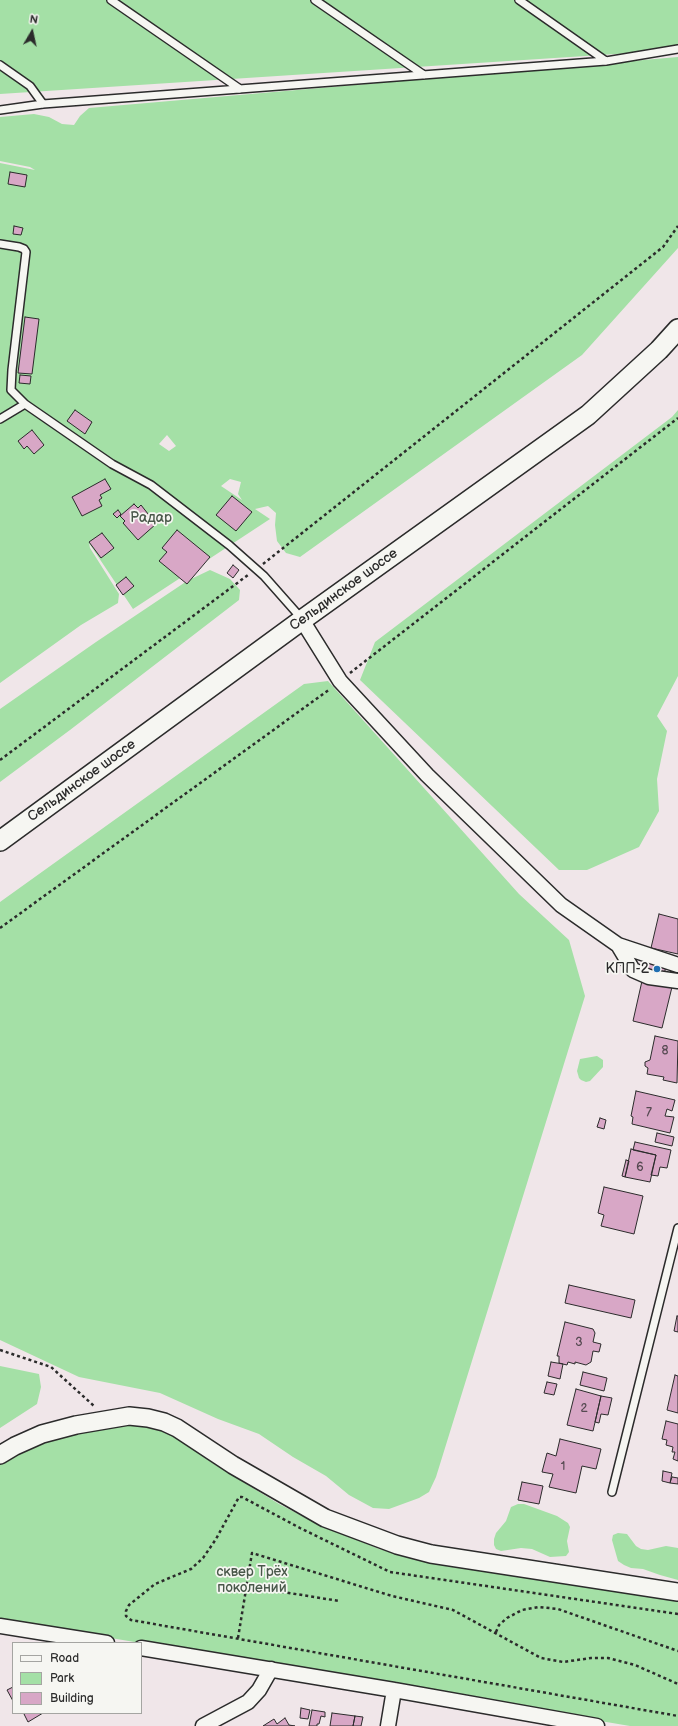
<!DOCTYPE html>
<html>
<head>
<meta charset="utf-8">
<style>
	body { margin:0 }
	#map { position:relative; width:678px; height:1726px; overflow:hidden; background:#f0e6e9; font-family:"Balsamiq Sans",sans-serif }
	canvas { display:block }
	.legend { position:absolute; left:12px; top:1642px; width:130px; height:72px; box-sizing:border-box; background:#f6f6f2; border:1px solid #a5a5a2; margin:0; padding:5px 7px; list-style:none; font-size:12px; color:#2b2b2b }
	.legend li { display:flex; align-items:center; gap:8px; height:20px }
	.legend b { width:20px; border:1px solid #a5a5a2 }
	.north { position:absolute; left:12px; top:12px; width:40px; height:40px; -webkit-text-stroke:3px #f6f6f2; paint-order:stroke; rotate:9deg; font-size:11px; font-weight:700; line-height:16px; text-align:center; color:#2b2b2b }
	.north::after { content:''; display:block; margin:auto; width:14px; height:18px; background:#2b2b2b; clip-path:polygon(50% 0,100% 100%,50% 72%,0 100%) }
</style>
</head>
<body>
<div id="map">
<canvas width="678" height="1726"></canvas>
<ul class="legend">
<li><b style="height:5px;background:#f6f6f2"></b>Road</li>
<li><b style="height:11px;background:#a4e0a6"></b>Park</li>
<li><b style="height:11px;background:#d8a7c6"></b>Building</li>
</ul>
<div class="north">N</div>
</div>
<script>
const context = document.querySelector('canvas').getContext('2d');
context.lineJoin = 'round';
function paint(path, color) { context.fillStyle = color; context.fill(path, 'evenodd'); }
const toPath = rows => new Path2D(rows.map(r => 'M' + r).join(''));
function strokePath(path, color, width, dash) { context.strokeStyle = color; context.lineWidth = width; context.lineCap = dash ? 'butt' : 'round'; context.setLineDash(dash || []); context.stroke(path); }
function write(font, color, halo, rows, align = 'center') {
  context.font = font + ' "Balsamiq Sans",sans-serif'; context.lineWidth = 3.5; context.setLineDash([]); context.textBaseline = 'middle'; context.strokeStyle = halo; context.fillStyle = color; for (const [text, x, y, turn = 0] of rows) {
    context.save(); context.translate(x, y); context.rotate((+turn || 0) * Math.PI / 180); context.textAlign = isNaN(turn) ? turn : align; if (halo) context.strokeText(text, 0, 0); context.fillText(text, 0, 0); context.restore();
  }
}
paint(toPath([
	[0,0,678,0,678,50,0,94],
	[678,57,678,248,582,355,300,557,286,553,277,541,275,525,276,513,268,506,255,509,270,519,133,609,89,543,90,548,119,594,118,603,81,625,0,683,0,163,35,170,30,167,0,161,0,117,34,114,49,117,62,124,74,125,80,116,89,108],
	[167,435,176,446,169,451,159,444],
	[230,479,241,482,238,494,242,500,221,486],
	[678,410,678,676,657,716,667,731,657,779,659,811,639,847,587,870,559,870,360,680,375,642,672,417],
	[210,570,230,579,240,590,239,600,70,730,0,782,0,709,96,642,187,581],
	[328,681,519,894,569,940,585,996,436,1477,429,1492,419,1498,389,1509,373,1508,349,1495,326,1476,293,1457,259,1434,218,1419,160,1393,79,1377,0,1340,0,902,304,684],
	[597,1056,603,1060,603,1067,590,1081,586,1082,581,1080,579,1078,577,1071,580,1059],
	[0,1366,39,1374,41,1387,37,1404,0,1428],
	[128,1425,154,1427,177,1438,214,1464,279,1504,314,1522,379,1549,446,1566,678,1601,678,1726,630,1726,52,1628,0,1623,0,1464,16,1453,42,1441,85,1432],
	[518,1504,524,1504,557,1516,568,1523,570,1527,567,1541,569,1552,566,1556,550,1557,532,1549,521,1548,501,1551,496,1549,494,1545,494,1539,496,1533,506,1521,511,1507],
	[618,1533,627,1534,636,1546,641,1549,648,1550,666,1546,678,1548,678,1580,660,1575,643,1569,631,1568,624,1565,618,1561,612,1540,613,1535]
]), '#a4e0a6');
const building = toPath([
	[10,172,27,175,25,187,8,184,10,172],
	[14,226,23,228,21,235,13,234,14,226],
	[25,317,39,319,32,374,18,373,25,317],
	[20,375,31,376,30,384,19,383,20,375],
	[75,410,92,422,85,434,67,421,75,410],
	[32,430,44,445,34,454,27,446,24,449,18,441,32,430],
	[105,479,111,489,100,495,102,498,99,500,102,506,82,516,72,497,105,479],
	[232,496,252,512,236,531,216,515,232,496],
	[134,504,138,508,141,505,156,524,138,540,123,523,125,521,120,516,134,504],
	[118,510,121,514,117,518,113,514,118,510],
	[177,530,210,557,187,584,159,561,167,552,162,548,177,530],
	[102,533,114,548,101,558,89,542,102,533],
	[233,565,239,570,233,578,227,573,233,565],
	[126,577,134,586,123,595,116,585,126,577],
	[659,914,678,919,678,954,651,948,659,914],
	[649,961,666,965,664,976,647,972,649,961],
	[642,981,672,987,662,1028,633,1021,642,981],
	[655,1036,678,1041,677,1083,663,1080,664,1077,647,1074,648,1068,645,1066,645,1062,650,1060,655,1036],
	[636,1091,675,1100,672,1111,667,1109,665,1116,674,1117,670,1133,632,1124,633,1117,631,1116,636,1091],
	[600,1118,606,1120,604,1129,597,1127,600,1118],
	[657,1133,674,1137,672,1146,655,1142,657,1133],
	[635,1142,671,1150,667,1168,660,1167,658,1176,651,1175,656,1155,633,1150,635,1142],
	[631,1149,656,1155,650,1182,625,1177,631,1149],
	[626,1160,629,1161,625,1177,622,1176,626,1160],
	[604,1187,643,1196,634,1234,601,1226,604,1215,598,1213,604,1187],
	[569,1285,635,1300,631,1318,565,1303,569,1285],
	[677,1316,678,1316,678,1332,674,1331,677,1316],
	[565,1322,593,1329,595,1333,593,1342,601,1344,599,1352,593,1351,591,1362,586,1365,575,1362,575,1364,568,1362,567,1365,559,1363,559,1356,557,1356,565,1322],
	[551,1362,563,1364,560,1379,548,1376,551,1362],
	[583,1372,607,1378,604,1391,580,1385,583,1372],
	[675,1375,678,1376,678,1413,667,1410,675,1375],
	[547,1382,557,1384,554,1395,544,1393,547,1382],
	[576,1389,601,1396,593,1431,567,1425,576,1389],
	[601,1396,612,1398,608,1415,601,1414,599,1423,595,1422,601,1396],
	[666,1421,678,1424,678,1461,673,1459,675,1452,672,1452,673,1447,666,1445,667,1440,662,1439,666,1421],
	[560,1439,601,1449,596,1469,582,1466,576,1493,549,1487,553,1474,542,1472,547,1453,556,1456,560,1439],
	[663,1471,672,1473,670,1483,662,1481,663,1471],
	[672,1477,678,1478,678,1484,670,1483,672,1477],
	[522,1482,543,1486,539,1504,518,1500,522,1482],
	[13,1687,13,1701,7,1690,13,1687],
	[301,1708,310,1710,308,1719,300,1718,301,1708],
	[312,1710,325,1712,325,1717,321,1716,319,1724,317,1724,317,1726,309,1726,312,1710],
	[26,1713,43,1713,28,1722,24,1714,26,1713],
	[332,1713,355,1716,353,1726,330,1726,332,1713],
	[355,1716,363,1717,361,1726,353,1726,355,1716],
	[285,1718,289,1725,295,1726,263,1726,274,1719,277,1724,285,1718]
]);
paint(building, '#d8a7c6');
strokePath(building, '#2b2b2b', 1);
const service = toPath([
	[111,0,240,89],
	[315,0,424,75],
	[519,0,606,61],
	[0,65,30,86,43,104],
	[0,110,43,104,606,61,678,49],
	[0,244,19,247,24,249,26,252,12,370,11,390,25,404,112,464,151,485,229,545,264,576,302,619],
	[0,419,25,404],
	[612,1492,678,1228]
]);
const minor = toPath([
	[302,620,340,681,427,775,561,905,618,945,633,970,649,977,678,981],
	[618,945,678,965],
	[0,1626,107,1643],
	[141,1648,394,1690,597,1726],
	[203,1726,248,1702,259,1690,271,1669],
	[388,1726,394,1690]
]);
const tertiary = toPath([
	[0,1455,15,1446,42,1434,76,1425,129,1416,148,1418,164,1422,177,1428,233,1465,325,1518,397,1545,431,1554,678,1592]
]);
const secondary = toPath([
	[0,841,302,620,588,415,659,350,678,329]
]);
strokePath(service, '#2b2b2b', 10);
strokePath(minor, '#2b2b2b', 17);
strokePath(tertiary, '#2b2b2b', 20);
strokePath(secondary, '#2b2b2b', 22);
strokePath(toPath([
	[263,564,663,247,678,226],
	[350,673,678,418],
	[0,760,248,575],
	[0,928,330,689],
	[0,1350,51,1367,94,1406],
	[246,1586,339,1601],
	[678,1614,390,1572,300,1528,242,1497,239,1497,216,1539,203,1558,191,1569,155,1584,129,1605,126,1611,126,1616,131,1620,678,1716],
	[496,1632,499,1625,507,1618,522,1610,539,1607,558,1609,678,1651],
	[238,1638,252,1553,392,1596,453,1610,541,1658,563,1662,591,1658,608,1658,635,1665,678,1684]
]), '#2b2b2b', 2.5, [3, 3]);
strokePath(service, '#f6f6f2', 7);
strokePath(minor, '#f6f6f2', 14);
strokePath(tertiary, '#f6f6f2', 17);
strokePath(secondary, '#f6f6f2', 19);
for (const [x, y, r, color] of [
	[657,969,4,"#1f6fb2"]
]) { const dot = new Path2D(); dot.arc(x, y, r, 0, 2 * Math.PI); context.fillStyle = color; context.fill(dot); strokePath(dot, '#f6f6f2', 1.5); }
write('12px', '#564a52', null, [
	["8",665,1051],
	["7",649,1113],
	["6",640,1168],
	["3",579,1343],
	["2",584,1409],
	["1",563,1467]
]);
write('14px', '#49584a', '#f6f6f2', [
	["Радар",151,518],
	["сквер Трёх",252,1572],
	["поколений",252,1588]
]);
write('14px', '#2b2b2b', '#f6f6f2', [
	["Сельдинское шоссе",344,590,-36],
	["Сельдинское шоссе",82,781,-36]
]);
write('14px', '#2b2b2b', '#f6f6f2', [
	["КПП-2",649,969]
], 'right');
</script>
</body>
</html>
